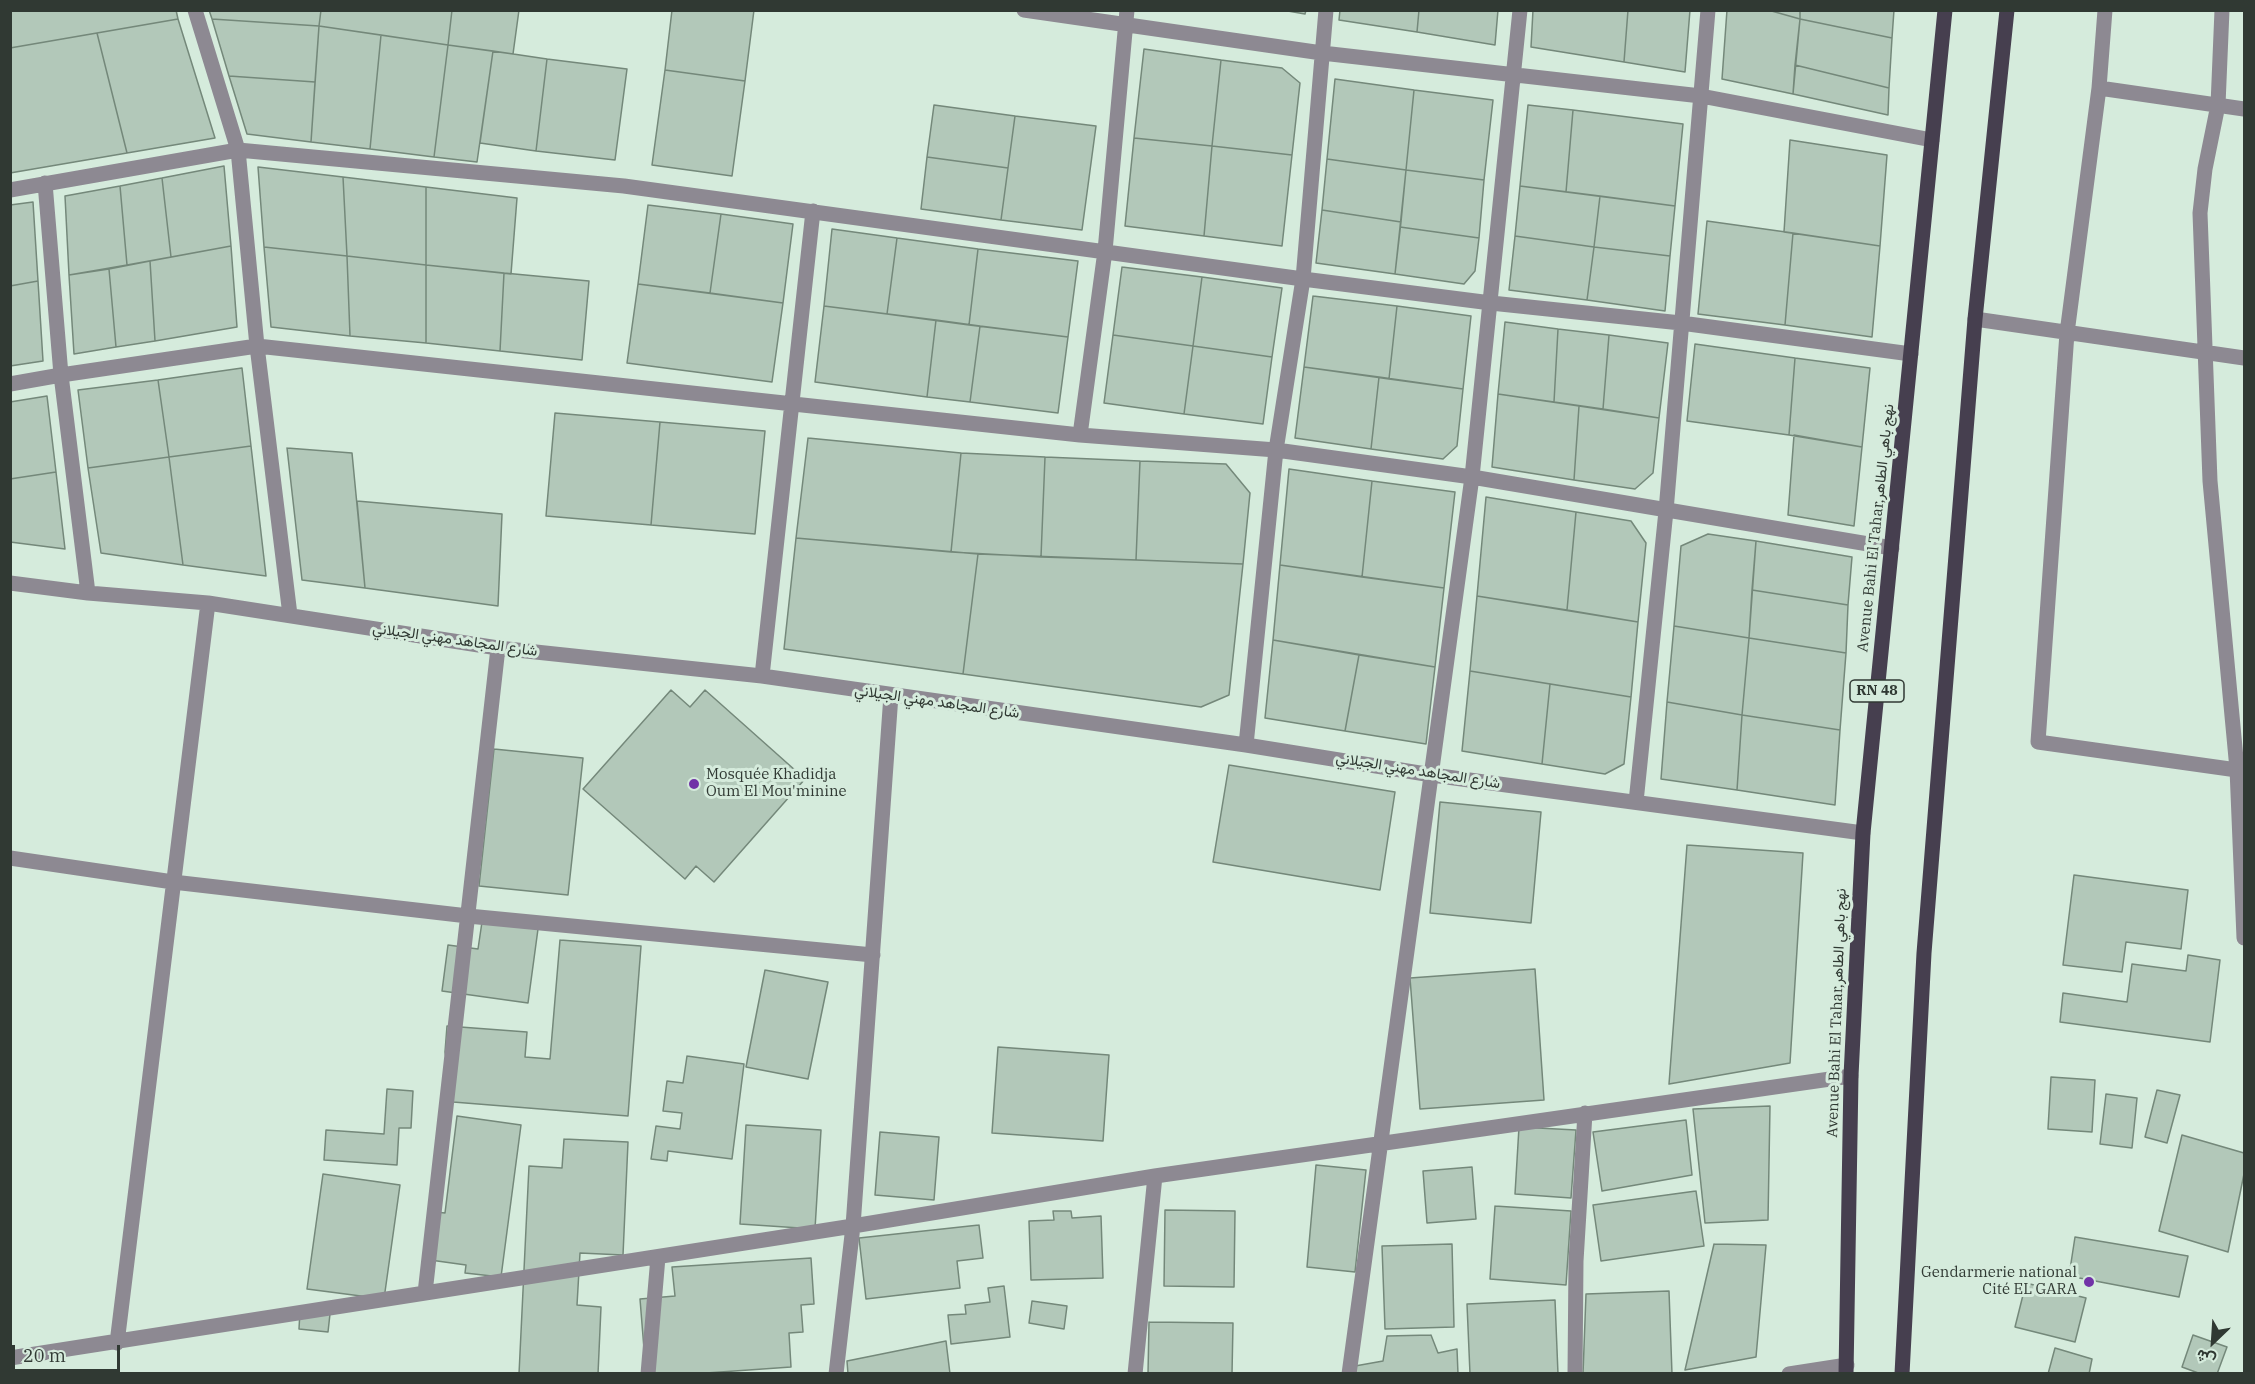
<!DOCTYPE html>
<html>
<head>
<meta charset="utf-8">
<style>
	body { margin:0 }
	#map { position:relative; width:2255px; height:1384px; overflow:hidden; background:#d5ebdc; font-family:"IBM Plex Serif",Vazirmatn,serif }
	canvas { display:block }
	.frame { position:absolute; inset:0; border:12px solid #303933; pointer-events:none }
	.north { position:absolute; left:2183px; top:1312px; width:60px; height:60px; -webkit-text-stroke:4px #d5ebdc; paint-order:stroke; rotate:205deg; font-size:16px; font-weight:700; line-height:24px; text-align:center; color:#303933 }
	.north::after { content:''; display:block; margin:auto; width:21px; height:27px; background:#303933; clip-path:polygon(50% 0,100% 100%,50% 72%,0 100%) }
	.scale { position:absolute; left:12px; top:1345px; width:108px; height:27px; box-sizing:border-box; border:3px solid #303933; border-top:0; padding-left:8px; font-size:18px; line-height:21px; white-space:nowrap; color:#303933; -webkit-text-stroke:4px #d5ebdc; paint-order:stroke }
</style>
</head>
<body>
<div id="map">
<canvas width="2255" height="1384"></canvas>
<div class="frame"></div>
<div class="north">ش</div>
<div class="scale">20 m</div>
</div>
<script>
const context = document.querySelector('canvas').getContext('2d');
context.lineJoin = 'round';
function paint(path, color) { context.fillStyle = color; context.fill(path, 'evenodd'); }
const toPath = rows => new Path2D(rows.map(r => 'M' + r).join(''));
function strokePath(path, color, width, dash) { context.strokeStyle = color; context.lineWidth = width; context.lineCap = dash ? 'butt' : 'round'; context.setLineDash(dash || []); context.stroke(path); }
function write(font, color, halo, rows, align = 'center') {
  context.font = font + ' "IBM Plex Serif",Vazirmatn,serif'; context.lineWidth = 6; context.setLineDash([]); context.textBaseline = 'middle'; context.strokeStyle = halo; context.fillStyle = color; for (const [text, x, y, turn = 0] of rows) {
    context.save(); context.translate(x, y); context.rotate((+turn || 0) * Math.PI / 180); context.textAlign = isNaN(turn) ? turn : align; if (halo) context.strokeText(text, 0, 0); context.fillText(text, 0, 0); context.restore();
  }
}
const building = toPath([
	[10,10,176,10,178,19,10,48,10,10],
	[209,10,321,10,319,26,212,19,209,10],
	[321,10,452,10,448,45,319,26,321,10],
	[452,10,519,10,513,54,448,45,452,10],
	[672,10,754,10,745,81,665,70,672,10],
	[1282,10,1306,10,1305,14,1282,10],
	[1340,10,1419,10,1417,32,1339,20,1340,10],
	[1419,10,1498,10,1495,45,1417,32,1419,10],
	[1533,10,1628,10,1624,62,1531,47,1533,10],
	[1628,10,1690,10,1685,72,1624,62,1628,10],
	[1727,10,1768,10,1800,19,1793,94,1722,79,1727,10],
	[1768,10,1800,10,1800,19,1768,10],
	[1800,10,1894,10,1892,38,1800,19,1800,10],
	[178,19,215,138,127,153,97,33,178,19],
	[212,19,319,26,315,82,229,76,212,19],
	[1800,19,1892,38,1889,88,1795,65,1800,19],
	[319,26,381,35,370,149,311,142,319,26],
	[97,33,127,153,10,173,10,48,97,33],
	[381,35,448,45,434,157,370,149,381,35],
	[448,45,493,51,477,162,434,157,448,45],
	[1144,49,1221,60,1212,146,1134,138,1144,49],
	[493,51,547,59,536,151,480,143,493,51],
	[547,59,627,69,615,160,536,151,547,59],
	[1221,60,1282,68,1300,83,1292,155,1212,146,1221,60],
	[1795,65,1889,88,1888,115,1793,94,1795,65],
	[665,70,745,81,732,176,652,165,665,70],
	[229,76,315,82,311,142,247,134,229,76],
	[1335,79,1414,90,1406,170,1327,159,1335,79],
	[1414,90,1493,100,1484,180,1406,170,1414,90],
	[934,105,1015,116,1008,168,927,157,934,105],
	[1528,105,1573,110,1566,192,1520,186,1528,105],
	[1573,110,1683,124,1675,206,1566,192,1573,110],
	[1015,116,1096,126,1082,230,1001,220,1015,116],
	[1134,138,1212,146,1204,236,1125,226,1134,138],
	[1790,140,1887,155,1880,246,1784,232,1790,140],
	[1212,146,1292,155,1282,246,1204,236,1212,146],
	[927,157,1008,168,1001,220,921,209,927,157],
	[1327,159,1406,170,1401,222,1322,210,1327,159],
	[224,166,231,246,171,257,162,178,224,166],
	[258,167,343,177,347,256,264,247,258,167],
	[1406,170,1484,180,1479,238,1400,227,1406,170],
	[343,177,426,187,426,265,347,256,343,177],
	[162,178,171,257,127,265,120,186,162,178],
	[120,186,127,265,69,275,65,196,120,186],
	[1520,186,1600,196,1594,247,1515,236,1520,186],
	[426,187,517,198,511,274,426,265,426,187],
	[1600,196,1675,206,1670,256,1594,247,1600,196],
	[33,202,38,281,10,286,10,205,33,202],
	[648,205,721,214,710,293,638,284,648,205],
	[1322,210,1401,222,1395,274,1316,263,1322,210],
	[721,214,793,224,783,303,710,293,721,214],
	[1707,221,1793,233,1785,325,1698,314,1707,221],
	[1400,227,1479,238,1475,271,1464,284,1395,274,1400,227],
	[832,229,897,238,887,314,824,306,832,229],
	[1793,233,1880,246,1872,337,1785,325,1793,233],
	[1515,236,1594,247,1587,300,1509,290,1515,236],
	[897,238,978,249,969,325,887,314,897,238],
	[231,246,237,327,155,341,150,261,231,246],
	[264,247,347,256,350,336,271,327,264,247],
	[1594,247,1670,256,1665,311,1587,300,1594,247],
	[978,249,1078,261,1068,337,969,325,978,249],
	[347,256,426,265,426,343,350,336,347,256],
	[150,261,155,341,116,347,109,269,150,261],
	[426,265,504,273,500,351,426,343,426,265],
	[1122,267,1202,277,1193,346,1113,335,1122,267],
	[109,269,116,347,74,354,69,275,109,269],
	[504,273,589,281,582,360,500,351,504,273],
	[1202,277,1282,288,1272,357,1193,346,1202,277],
	[38,281,43,361,10,366,10,286,38,281],
	[638,284,783,303,772,382,627,363,638,284],
	[1313,296,1397,306,1389,379,1304,367,1313,296],
	[824,306,936,320,927,397,815,382,824,306],
	[1397,306,1471,316,1463,389,1389,379,1397,306],
	[936,320,980,326,970,402,927,397,936,320],
	[1505,322,1558,329,1554,402,1498,394,1505,322],
	[980,326,1068,337,1058,413,970,402,980,326],
	[1558,329,1609,335,1603,409,1554,402,1558,329],
	[1113,335,1193,346,1184,414,1104,403,1113,335],
	[1609,335,1668,343,1659,418,1603,409,1609,335],
	[1695,344,1795,358,1789,435,1687,421,1695,344],
	[1193,346,1272,357,1263,424,1184,414,1193,346],
	[1795,358,1870,368,1862,447,1789,435,1795,358],
	[1304,367,1379,377,1371,449,1295,438,1304,367],
	[242,368,251,446,169,457,158,380,242,368],
	[1379,377,1463,389,1457,446,1443,459,1371,449,1379,377],
	[158,380,169,457,88,468,78,390,158,380],
	[1498,394,1579,406,1574,480,1492,467,1498,394],
	[47,396,56,472,10,479,10,402,47,396],
	[1579,406,1659,418,1653,473,1635,489,1574,480,1579,406],
	[555,413,660,422,651,525,546,516,555,413],
	[660,422,765,431,755,534,651,525,660,422],
	[1794,435,1862,447,1854,526,1788,515,1794,435],
	[808,438,961,453,951,552,796,538,808,438],
	[251,446,266,576,183,565,169,457,251,446],
	[287,448,352,453,365,588,302,580,287,448],
	[961,453,1045,457,1041,557,951,552,961,453],
	[169,457,183,565,101,553,88,468,169,457],
	[1045,457,1140,461,1136,560,1041,557,1045,457],
	[1140,461,1226,464,1250,493,1243,564,1136,560,1140,461],
	[1289,469,1372,481,1362,577,1280,565,1289,469],
	[56,472,65,549,10,542,10,479,56,472],
	[1372,481,1455,492,1444,588,1362,577,1372,481],
	[1486,497,1576,512,1567,610,1477,596,1486,497],
	[357,501,502,514,498,606,365,588,357,501],
	[1576,512,1631,521,1646,543,1638,622,1567,610,1576,512],
	[1708,534,1756,541,1749,638,1674,626,1681,546,1708,534],
	[796,538,978,554,963,674,784,649,796,538],
	[1756,541,1852,557,1848,605,1752,590,1756,541],
	[978,554,1243,564,1229,695,1201,707,963,674,978,554],
	[1280,565,1444,588,1435,667,1273,640,1280,565],
	[1752,590,1848,605,1846,653,1749,638,1752,590],
	[1477,596,1638,622,1631,697,1470,671,1477,596],
	[1674,626,1749,638,1742,715,1667,702,1674,626],
	[1749,638,1846,653,1840,730,1742,715,1749,638],
	[1273,640,1359,655,1345,731,1265,718,1273,640],
	[1359,655,1435,667,1426,744,1345,731,1359,655],
	[1470,671,1550,684,1542,764,1462,751,1470,671],
	[1550,684,1631,697,1624,764,1605,774,1542,764,1550,684],
	[671,690,690,707,705,690,805,779,714,882,696,866,685,879,583,789,671,690],
	[1667,702,1742,715,1737,790,1661,779,1667,702],
	[1742,715,1840,730,1835,805,1737,790,1742,715],
	[494,749,583,758,568,895,479,886,494,749],
	[1229,765,1395,792,1380,890,1213,862,1229,765],
	[1440,802,1541,812,1531,923,1430,913,1440,802],
	[1687,845,1803,853,1790,1063,1669,1084,1687,845],
	[2074,875,2188,890,2181,949,2126,942,2122,972,2063,965,2074,875],
	[482,922,538,929,528,1003,442,991,448,945,478,949,482,922],
	[560,940,641,946,628,1116,453,1102,445,1052,447,1026,527,1032,525,1057,550,1059,560,940],
	[2188,955,2220,960,2210,1042,2060,1022,2063,993,2127,1002,2132,964,2186,971,2188,955],
	[1535,969,1544,1100,1420,1109,1410,978,1535,969],
	[765,970,828,982,808,1079,746,1067,765,970],
	[998,1047,1109,1055,1103,1141,992,1133,998,1047],
	[687,1056,744,1064,732,1159,668,1151,667,1161,651,1159,656,1126,680,1129,682,1113,663,1111,667,1081,683,1083,687,1056],
	[2051,1077,2095,1080,2092,1132,2048,1129,2051,1077],
	[387,1089,413,1091,411,1128,399,1128,397,1165,324,1160,326,1130,384,1134,387,1089],
	[2157,1090,2180,1095,2167,1143,2145,1137,2157,1090],
	[2106,1094,2137,1098,2132,1148,2100,1144,2106,1094],
	[1770,1106,1768,1220,1705,1223,1693,1109,1770,1106],
	[457,1116,521,1125,501,1277,465,1273,466,1265,430,1260,436,1212,445,1213,457,1116],
	[1686,1120,1692,1175,1602,1191,1593,1132,1686,1120],
	[746,1125,821,1130,815,1229,740,1224,746,1125],
	[1519,1127,1576,1130,1571,1198,1515,1194,1519,1127],
	[880,1132,939,1137,934,1200,875,1195,880,1132],
	[2182,1135,2244,1153,2244,1174,2228,1252,2159,1231,2182,1135],
	[564,1139,628,1142,623,1255,580,1253,577,1305,601,1307,598,1374,519,1374,529,1166,562,1168,564,1139],
	[1316,1165,1366,1170,1355,1272,1307,1267,1316,1165],
	[1472,1167,1476,1219,1427,1223,1423,1171,1472,1167],
	[323,1174,400,1185,384,1299,307,1289,323,1174],
	[1696,1191,1704,1246,1601,1261,1593,1205,1696,1191],
	[1495,1206,1571,1211,1566,1285,1490,1279,1495,1206],
	[1165,1210,1235,1211,1234,1287,1164,1286,1165,1210],
	[1053,1211,1071,1211,1072,1218,1101,1216,1103,1278,1031,1280,1029,1221,1054,1220,1053,1211],
	[979,1225,983,1258,957,1261,960,1288,866,1299,859,1238,979,1225],
	[2075,1237,2188,1256,2179,1297,2069,1276,2075,1237],
	[1452,1244,1454,1327,1385,1329,1382,1246,1452,1244],
	[1714,1244,1766,1245,1756,1357,1685,1370,1714,1244],
	[811,1258,814,1304,801,1305,803,1332,789,1333,791,1367,692,1374,646,1374,640,1299,675,1296,672,1267,811,1258],
	[2026,1283,2086,1298,2075,1342,2015,1327,2026,1283],
	[1004,1286,1010,1337,951,1344,948,1315,966,1314,965,1305,990,1302,988,1288,1004,1286],
	[1669,1291,1672,1374,1583,1374,1586,1294,1669,1291],
	[1555,1300,1558,1374,1470,1374,1467,1304,1555,1300],
	[1032,1301,1067,1306,1064,1329,1029,1323,1032,1301],
	[300,1311,330,1314,328,1332,299,1329,300,1311],
	[1149,1322,1233,1323,1232,1374,1148,1374,1149,1322],
	[1431,1335,1438,1353,1457,1349,1458,1374,1355,1374,1355,1366,1383,1361,1387,1336,1431,1335],
	[2193,1335,2227,1347,2217,1374,2201,1374,2182,1367,2193,1335],
	[946,1341,950,1374,848,1374,847,1361,946,1341],
	[2055,1348,2092,1359,2089,1374,2048,1374,2055,1348]
]);
paint(building, '#b2c8b9');
strokePath(building, '#74887a', 1.5);
strokePath(toPath([
	[195,10,238,150,257,346,290,615],
	[1024,10,1322,53,1701,96,1932,140],
	[2105,10,2099,88,2067,333,2038,742,2244,771],
	[2222,10,2218,105,2205,169,2200,213,2210,481,2237,769,2244,938],
	[2099,88,2244,109],
	[45,183,61,375,88,593],
	[10,190,238,150,624,186,1303,279,1491,303,1681,323,1911,354],
	[1975,319,2244,358],
	[10,384,61,375,257,346,1080,435,1276,450,1472,477,1892,548],
	[1080,435,1105,251,1127,10],
	[10,583,88,593,208,603,498,648,762,676,1246,745,1432,775,1863,833],
	[762,676,813,211],
	[1246,745,1276,450,1303,279,1326,10],
	[1636,802,1666,511,1708,10],
	[10,858,173,882,468,916,873,955],
	[425,1293,498,648],
	[117,1343,208,603],
	[10,1358,853,1226,1155,1176,1851,1076],
	[648,1374,658,1257],
	[836,1374,853,1226,891,695],
	[1135,1374,1155,1176],
	[1349,1374,1472,477,1520,10],
	[1575,1374,1576,1261,1585,1113],
	[1789,1374,1847,1365]
]), '#8d8992', 15);
strokePath(toPath([
	[1846,1374,1851,1076,1863,833,1945,10],
	[1902,1374,1924,953,1975,319,2007,10]
]), '#463f4f', 15);
for (const [x, y, r, color] of [
	[694,784,6,"#7132a7"],
	[2089,1282,6,"#7132a7"]
]) { const dot = new Path2D(); dot.arc(x, y, r, 0, 2 * Math.PI); context.fillStyle = color; context.fill(dot); strokePath(dot, '#d5ebdc', 2); }
for (const [x, y, w] of [
	[1877,691,54]
]) { const box = new Path2D(); box.roundRect(x - w / 2, y - 11, w, 22, 4.5); context.fillStyle = '#d5ebdc'; context.fill(box); strokePath(box, '#303933', 1.5); }
write('bold 14px', '#303933', null, [
	["RN 48",1877,691]
]);
write('15px', '#303933', '#d5ebdc', [
	["Avenue Bahi El Tahar,نهج باهي الطاهر",1876,528,-84],
	["شارع المجاهد مهني الجيلاني",455,640,8],
	["شارع المجاهد مهني الجيلاني",937,702,8],
	["شارع المجاهد مهني الجيلاني",1418,771,9],
	["Avenue Bahi El Tahar,نهج باهي الطاهر",1837,1013,-88]
]);
write('15px', '#303933', '#d5ebdc', [
	["Mosquée Khadidja",706,775],
	["Oum El Mou'minine",706,792],
	["Gendarmerie national",2077,1273,"right"],
	["Cité EL GARA",2077,1290,"right"]
], 'left');
</script>
</body>
</html>
